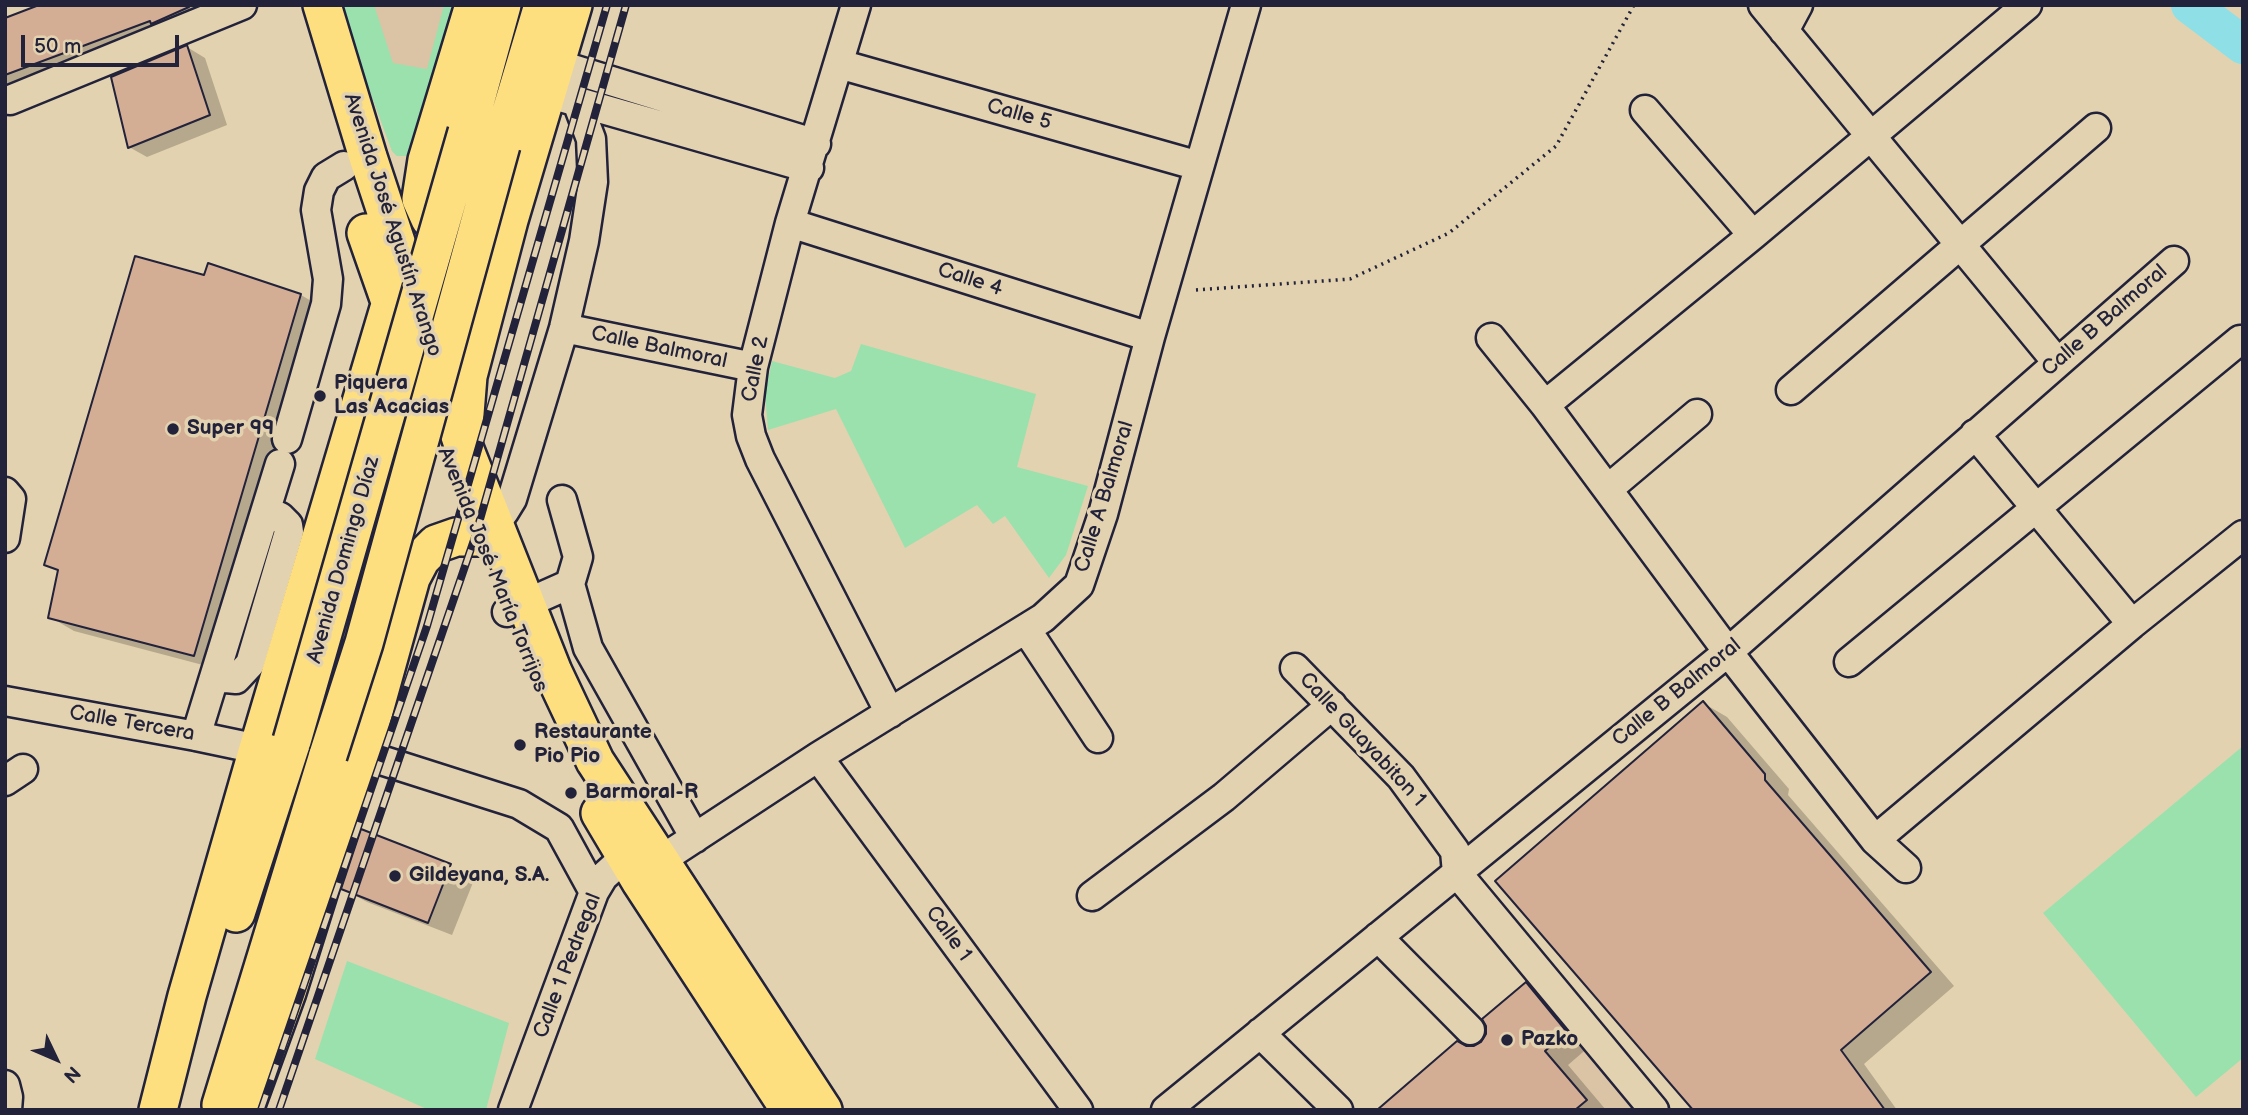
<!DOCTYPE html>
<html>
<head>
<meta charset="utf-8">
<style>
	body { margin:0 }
	#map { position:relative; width:2248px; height:1115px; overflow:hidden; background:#e3d2af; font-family:"Balsamiq Sans",sans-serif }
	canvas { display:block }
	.frame { position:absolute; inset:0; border:7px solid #22223b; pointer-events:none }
	.north { position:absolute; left:21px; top:1024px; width:70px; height:70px; -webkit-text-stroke:5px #e3d2af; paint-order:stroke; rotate:134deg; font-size:19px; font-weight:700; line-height:28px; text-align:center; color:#22223b }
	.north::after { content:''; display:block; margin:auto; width:24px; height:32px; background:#22223b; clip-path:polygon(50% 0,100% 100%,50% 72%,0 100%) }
	.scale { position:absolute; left:21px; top:35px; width:158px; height:32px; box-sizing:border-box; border:4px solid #22223b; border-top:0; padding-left:9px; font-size:21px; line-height:24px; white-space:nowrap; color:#22223b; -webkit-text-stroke:5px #e3d2af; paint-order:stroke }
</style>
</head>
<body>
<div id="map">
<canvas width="2248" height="1115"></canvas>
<div class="frame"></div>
<div class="north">N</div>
<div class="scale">50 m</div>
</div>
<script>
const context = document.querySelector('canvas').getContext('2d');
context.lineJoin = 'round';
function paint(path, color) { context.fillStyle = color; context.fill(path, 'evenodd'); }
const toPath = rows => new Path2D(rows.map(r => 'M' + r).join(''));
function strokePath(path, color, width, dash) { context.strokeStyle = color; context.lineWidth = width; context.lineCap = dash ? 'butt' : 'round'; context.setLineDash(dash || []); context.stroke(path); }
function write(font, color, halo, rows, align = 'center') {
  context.font = font + ' "Balsamiq Sans",sans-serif'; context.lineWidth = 7; context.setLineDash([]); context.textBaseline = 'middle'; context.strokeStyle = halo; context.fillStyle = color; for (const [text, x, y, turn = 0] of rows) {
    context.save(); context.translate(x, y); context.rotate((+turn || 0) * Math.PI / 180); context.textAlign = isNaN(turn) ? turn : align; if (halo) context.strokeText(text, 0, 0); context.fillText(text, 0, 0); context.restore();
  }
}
paint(toPath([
	[338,5,456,5,406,156,397,156,392,151],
	[1533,987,1636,1110,1388,1110]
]), '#dac4a5');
paint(toPath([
	[338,5,374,5,393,63,427,69,444,5,456,5,416,145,406,156,397,156,392,151],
	[861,344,1036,394,1017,467,1088,486,1066,555,1049,578,1005,516,993,524,977,505,905,548,836,409,768,430,765,394,772,361,835,378,851,371],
	[2243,746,2243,1058,2196,1097,2043,913],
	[347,961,509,1023,486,1110,429,1110,315,1059]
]), '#9be1ad');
paint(toPath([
	[44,5,222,5,5,86,5,20],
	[187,47,205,58,227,125,147,157,129,147],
	[205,277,301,295,325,309,218,669,74,631,50,617,59,571,46,564],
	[1703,703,1727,717,1789,789,1788,795,1954,986,1864,1064,1897,1110,1696,1110],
	[450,866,474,880,452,935,367,902,343,889],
	[1526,984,1550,998,1590,1046,1568,1065,1606,1110,1379,1110,1466,1048,1474,1048,1482,1044]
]), '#0003');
strokePath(toPath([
	[2190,5,2243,45]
]), '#8ee0e6', 38);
const building = toPath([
	[39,5,188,5,189,7,151,24,150,21,5,75,5,18,39,5],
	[187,45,210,115,128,148,111,77,187,45],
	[135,256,204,275,208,263,301,294,194,656,48,618,58,570,44,565,135,256],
	[1703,701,1765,774,1765,780,1931,972,1841,1050,1885,1110,1693,1110,1495,881,1703,701],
	[361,829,451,864,428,923,341,889,361,829],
	[1526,982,1567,1032,1545,1051,1587,1100,1575,1110,1377,1110,1457,1041,1466,1046,1474,1046,1481,1042,1486,1034,1486,1026,1482,1019,1526,982]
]);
paint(building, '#d3ad94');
strokePath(building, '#22223b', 2);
const minor = toPath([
	[856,5,790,223,753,367,747,415,751,436,760,459,890,713],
	[1763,5,2057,362],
	[1784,31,1798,5],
	[556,64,816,144],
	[839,64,1199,166],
	[564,98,809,168],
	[10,100,242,5],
	[1645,110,1753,235],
	[790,223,1150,337],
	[564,328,753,367],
	[1491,338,1545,405,1728,652,1875,840,1906,868],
	[1791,390,2096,128],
	[1545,405,1753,235,2027,5],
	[1975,434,2132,624],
	[287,439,326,304,328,279,316,210,319,191,326,177,344,166],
	[1608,489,1697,414],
	[5,492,11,499,5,538],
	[562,500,578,557,570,584,588,648,695,838],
	[493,523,504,512,512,499,564,328,584,241,593,182,591,139,577,102,556,64],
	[507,612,570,584],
	[1026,629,1098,738],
	[1849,662,2240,340],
	[1295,668,1401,777,1455,851,1457,873,1654,1110],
	[215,677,236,679,250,664,289,532,288,525,280,517,267,511],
	[5,701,196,736,258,749],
	[196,736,280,464],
	[362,754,519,804,559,828,594,892],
	[818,757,1078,1110],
	[5,781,23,769],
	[1875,840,2132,624,2243,535],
	[1092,896,1224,797,1332,705],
	[1378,937,1470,1030],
	[1260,1033,1338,1110],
	[5,1085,8,1097,7,1110],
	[513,1110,594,892,603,877,614,867,628,861,670,854,818,757,1043,618,1079,585,1103,514,1150,337,1246,5],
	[1166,1110,1728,652,2174,261]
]);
const major = toPath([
	[322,5,368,157,463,445,553,672,595,761,823,1110],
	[467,132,502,5],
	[501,145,543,5],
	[366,233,408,353],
	[463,236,446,232,430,219,421,199,427,160,474,5],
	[464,426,468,376,509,220,573,5],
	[600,813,641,882,790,1110],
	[236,913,292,741],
	[221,1105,328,755],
	[158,1110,187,996,258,749,390,305],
	[244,1110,287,992,362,754,411,578,421,559,436,544,456,537,478,537]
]);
strokePath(minor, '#22223b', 33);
strokePath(major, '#22223b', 42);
strokePath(toPath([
	[1196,290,1350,279,1449,233,1556,146,1634,5]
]), '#22223b', 3.5, [2, 5]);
strokePath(minor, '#e3d2af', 28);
strokePath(major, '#fedf80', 37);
const rail = toPath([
	[261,1110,427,626,607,5],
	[279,1110,475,537,626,5]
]);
strokePath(rail, '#22223b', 8);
strokePath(rail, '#e3d2af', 5, [16]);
const majorBridge = toPath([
	[292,741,467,132],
	[328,755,364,643,501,145]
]);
strokePath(majorBridge, '#22223b', 42, []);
strokePath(majorBridge, '#fedf80', 37);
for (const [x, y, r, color] of [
	[320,396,7,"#22223b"],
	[173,429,7,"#22223b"],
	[520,745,7,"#22223b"],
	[571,793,7,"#22223b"],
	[395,876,7,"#22223b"],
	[1507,1040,7,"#22223b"]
]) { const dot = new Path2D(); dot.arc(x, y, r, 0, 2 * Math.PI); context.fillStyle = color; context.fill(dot); strokePath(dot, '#e3d2af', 2.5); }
write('21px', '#22223b', '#e3d2af', [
	["Calle 5",1019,115,16],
	["Avenida José Agustín Arango",392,225,72],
	["Calle 4",970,280,18],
	["Calle B Balmoral",2105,321,-41],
	["Calle Balmoral",659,348,12],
	["Calle 2",756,369,-79],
	["Calle A Balmoral",1105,497,-73],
	["Avenida Domingo Díaz",344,560,-74],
	["Avenida José María Torrijos",492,570,68],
	["Calle B Balmoral",1677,693,-39],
	["Calle Tercera",132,724,10],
	["Calle Guayabiton 1",1362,740,47],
	["Calle 1",948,934,54],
	["Calle 1 Pedregal",568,966,-69]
]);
write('bold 21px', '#22223b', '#e3d2af', [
	["Piquera",334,384],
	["Las Acacias",334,408],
	["Super 99",187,429],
	["Restaurante",534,733],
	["Pio Pio",534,757],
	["Barmoral-R",585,793],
	["Gildeyana, S.A.",409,876],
	["Pazko",1521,1040]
], 'left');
</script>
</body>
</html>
